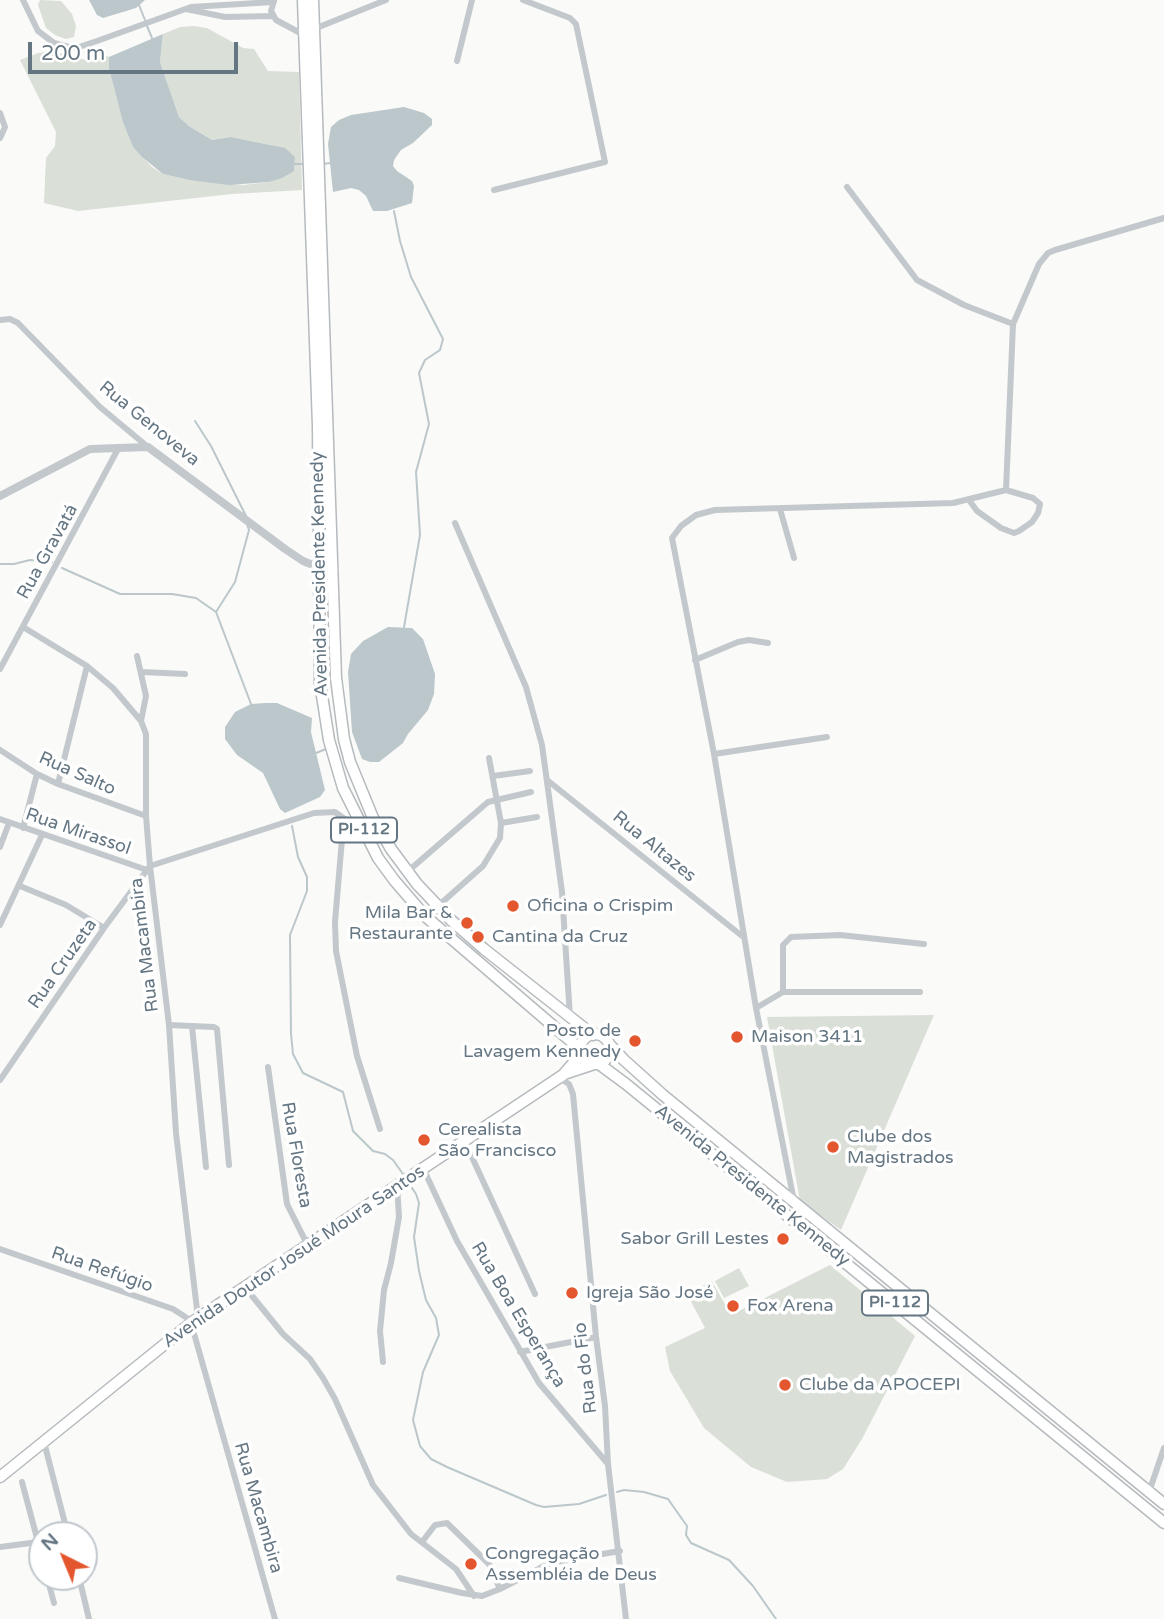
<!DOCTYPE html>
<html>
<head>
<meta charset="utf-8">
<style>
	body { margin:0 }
	#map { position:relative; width:1164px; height:1619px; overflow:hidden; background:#fafaf8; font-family:"Varela Round",sans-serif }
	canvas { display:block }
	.north { position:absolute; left:28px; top:1521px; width:70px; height:70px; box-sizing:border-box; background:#fff; border:2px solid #c1c8cd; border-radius:50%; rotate:317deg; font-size:19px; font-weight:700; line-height:28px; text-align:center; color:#657683 }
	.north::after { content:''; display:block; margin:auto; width:24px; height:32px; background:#e4572e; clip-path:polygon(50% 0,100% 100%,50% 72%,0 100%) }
	.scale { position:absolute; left:28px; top:42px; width:210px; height:32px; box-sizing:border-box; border:4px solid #657683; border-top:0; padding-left:9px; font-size:21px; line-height:24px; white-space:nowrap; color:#657683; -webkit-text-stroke:5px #fff; paint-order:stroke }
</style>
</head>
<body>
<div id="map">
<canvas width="1164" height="1619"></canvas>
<div class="north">N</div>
<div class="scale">200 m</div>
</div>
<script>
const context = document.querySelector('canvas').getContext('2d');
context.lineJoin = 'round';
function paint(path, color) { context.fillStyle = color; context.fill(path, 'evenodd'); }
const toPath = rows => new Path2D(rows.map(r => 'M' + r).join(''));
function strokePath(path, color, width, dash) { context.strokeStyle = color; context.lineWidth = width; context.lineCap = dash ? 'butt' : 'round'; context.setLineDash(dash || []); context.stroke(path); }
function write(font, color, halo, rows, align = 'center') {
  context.font = font + ' "Varela Round",sans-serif'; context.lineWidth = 7; context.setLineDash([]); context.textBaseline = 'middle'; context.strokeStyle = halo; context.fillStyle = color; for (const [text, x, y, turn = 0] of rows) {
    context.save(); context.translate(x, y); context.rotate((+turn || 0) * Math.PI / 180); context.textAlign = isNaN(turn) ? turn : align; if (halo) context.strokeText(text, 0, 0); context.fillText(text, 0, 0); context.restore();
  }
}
paint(toPath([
	[40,0,61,1,72,14,76,26,74,37,66,39,55,35,46,28,38,5],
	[194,26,207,28,243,48,254,49,268,71,299,72,302,190,232,194,78,211,44,203,46,158,55,146,56,132,20,60,38,53,51,51,93,62,105,55,109,57,109,69,116,96,133,147,152,167,163,174,189,180,243,185,269,182,294,170,295,157,271,145,231,137,212,140,189,126,179,117,160,62,163,34,180,27],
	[934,1015,841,1230,800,1201,767,1017],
	[830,1265,915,1336,862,1439,843,1469,827,1479,787,1482,751,1467,704,1428,670,1371,665,1347,705,1328,687,1294,712,1281,731,1315],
	[739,1268,749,1286,724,1298,715,1281]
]), '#dadfd7');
paint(toPath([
	[89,0,145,0,136,8,103,18,97,15],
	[163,34,160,62,179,117,189,126,212,140,231,137,285,148,295,157,294,171,282,178,269,182,229,185,189,180,163,174,142,157,133,147,123,122,109,69,109,57],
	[404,107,424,113,432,119,432,125,413,143,401,150,394,160,393,166,397,171,412,181,414,186,412,203,387,211,373,211,366,196,359,190,351,188,333,192,328,144,331,127,339,120,351,115],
	[388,627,412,628,423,639,435,674,434,694,428,710,408,734,403,743,379,762,370,762,362,759,352,732,348,672,351,654,363,641],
	[266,703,277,703,312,718,311,732,325,790,320,797,285,813,280,809,263,773,237,755,225,739,225,727,235,712,251,704]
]), '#bbc7cb');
strokePath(toPath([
	[139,5,145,20],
	[147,26,152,38],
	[294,164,303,164],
	[323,164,330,163],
	[394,211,400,241,411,277,443,339,440,350,425,360,419,373,429,424,416,472,420,535,404,627],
	[195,421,211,446,246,516],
	[0,564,14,564,30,560,52,562],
	[62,568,120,594,172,594,196,598,216,612,251,704],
	[216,612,235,582,249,530,247,524],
	[316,753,326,749],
	[292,826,298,857,307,877,307,891,290,935,291,1034,293,1054,303,1073,343,1092,353,1131,373,1151,385,1154,393,1160,403,1174],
	[410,1185,416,1194,419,1203,414,1237,419,1271,426,1300,436,1318,439,1335,423,1372,413,1420,420,1446,431,1459,447,1467,536,1505,544,1507,579,1504,606,1495],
	[617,1492,624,1490,644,1492,668,1499,687,1526,686,1535,691,1543,729,1560,753,1586,776,1619]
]), '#bbc7cb', 2);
const primary = toPath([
	[303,0,318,426,320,683,329,740,343,788,378,858,394,880,425,916,580,1049],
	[313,0,336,678,344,739,350,762,373,818,391,849,417,884,452,921,484,949,593,1035],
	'580 1049a15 15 0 1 1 30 0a15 15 0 1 1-30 0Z',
	[609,1044,624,1060,663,1095,1164,1504],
	[599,1064,626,1084,1164,1523],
	[564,1074,594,1064],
	[0,1477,191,1323,563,1075,581,1054]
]);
strokePath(primary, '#b5babe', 13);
strokePath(toPath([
	[23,0,38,31,54,43,69,47,79,47,97,41,191,7,273,2],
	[274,1,271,11,276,20,304,35],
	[186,9,225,17,273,16],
	[314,29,386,0],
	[457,61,472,0],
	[0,113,5,127,0,138],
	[847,187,917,280,964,305,1013,324],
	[494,190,605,162,576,24,570,18,523,0],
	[0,320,10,319,18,323,100,407,148,447],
	[969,500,977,511,1001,528,1014,533,1019,531,1032,522,1038,513,1040,504,1033,498,1006,490],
	[780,509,794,558],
	[455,523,526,687,542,745,562,892,570,1017],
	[23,627,87,666,113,688,141,721,146,734,146,816,150,866,169,1025,176,1133,198,1318],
	[137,656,146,696,141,721],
	[695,660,738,642,749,640,768,643],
	[0,669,119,447],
	[142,672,185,674],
	[0,750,37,774,58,784,146,816],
	[714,754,827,737],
	[493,776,530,771],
	[547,780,742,936],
	[58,784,87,666],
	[355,814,342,839,335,922,336,951,357,1056,380,1129],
	[0,819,147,870],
	[501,823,537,817],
	[23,828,37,774],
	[0,847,9,823],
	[150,866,314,813,335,812,349,822],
	[407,872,488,802,531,792],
	[20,886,66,905,104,928],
	[438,906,483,866,500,838,501,823,489,758],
	[0,925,42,835],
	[783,992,783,945,791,937,840,935,924,944],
	[756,1008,783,992,920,992],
	[169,1025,214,1027,217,1029,229,1165],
	[192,1026,206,1167],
	[268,1067,287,1204,307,1244],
	[559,1078,569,1084,573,1094,596,1337,605,1406,608,1464,626,1619],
	[0,1080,104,928,150,866],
	[465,1142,535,1294],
	[423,1168,457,1241,539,1383,608,1464],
	[794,1201,756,1008,714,754,672,538,681,526,696,515,715,510,953,503,1006,490,1013,324,1039,264,1048,253,1055,250,1164,218],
	[0,1249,173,1309,187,1318,191,1323,275,1619],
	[244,1286,283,1334,310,1359,323,1378,335,1399,373,1485,411,1534,456,1569,474,1596],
	[520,1352,596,1337],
	[383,1362,380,1331,384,1290,391,1263,399,1217,397,1185],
	[44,1442,68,1535],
	[22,1482,42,1557],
	[1149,1492,1164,1448],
	[422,1542,435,1525,447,1523,489,1564,500,1589],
	[0,1547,38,1542],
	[47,1577,54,1603],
	[79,1577,89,1619],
	[399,1578,462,1593,482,1596,500,1589,550,1563,620,1551]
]), '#c3c8cc', 6);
strokePath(toPath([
	[0,496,90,449,148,447,285,549,303,561,318,567,334,569]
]), '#c3c8cc', 8);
strokePath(primary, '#fff', 10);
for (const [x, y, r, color] of [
	[513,906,7,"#e4572e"],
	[467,923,7,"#e4572e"],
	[478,937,7,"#e4572e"],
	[737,1037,7,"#e4572e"],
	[635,1041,7,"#e4572e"],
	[424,1140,7,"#e4572e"],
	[833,1147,7,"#e4572e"],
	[783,1239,7,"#e4572e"],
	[572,1293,7,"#e4572e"],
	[733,1306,7,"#e4572e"],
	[785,1385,7,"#e4572e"],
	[471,1564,7,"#e4572e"]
]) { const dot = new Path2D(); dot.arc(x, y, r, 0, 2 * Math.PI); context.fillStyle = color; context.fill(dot); strokePath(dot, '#fff', 2.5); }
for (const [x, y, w] of [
	[364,830,66],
	[895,1303,66]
]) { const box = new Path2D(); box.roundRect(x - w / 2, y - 12.5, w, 25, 5); context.fillStyle = '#fff'; context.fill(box); strokePath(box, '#657683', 2); }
write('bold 16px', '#657683', null, [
	["PI-112",364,830],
	["PI-112",895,1303]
]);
write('18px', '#657683', '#fff', [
	["Rua Genoveva",149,424,39],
	["Rua Gravatá",48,552,-61],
	["Avenida Presidente Kennedy",320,574,-91],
	["Rua Salto",77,774,24],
	["Rua Mirassol",78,832,19],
	["Rua Altazes",654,847,39],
	["Rua Macambira",145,945,-97],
	["Rua Cruzeta",63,964,-55],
	["Rua Floresta",296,1155,80],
	["Avenida Presidente Kennedy",752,1186,39],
	["Avenida Doutor Josué Moura Santos",294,1257,-34],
	["Rua Refúgio",102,1270,19],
	["Rua Boa Esperança",518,1315,59],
	["Rua do Fio",586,1368,-97],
	["Rua Macambira",258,1508,74]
]);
write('18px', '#657683', '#fff', [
	["Oficina o Crispim",527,906],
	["Mila Bar &",453,913,"right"],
	["Restaurante",453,934,"right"],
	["Cantina da Cruz",492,937],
	["Posto de",621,1031,"right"],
	["Lavagem Kennedy",621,1052,"right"],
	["Maison 3411",751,1037],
	["Cerealista",438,1130],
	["São Francisco",438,1151],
	["Clube dos",847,1137],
	["Magistrados",847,1158],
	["Sabor Grill Lestes",769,1239,"right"],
	["Igreja São José",586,1293],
	["Fox Arena",747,1306],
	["Clube da APOCEPI",799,1385],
	["Congregação",485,1554],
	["Assembléia de Deus",485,1575]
], 'left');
</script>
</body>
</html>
